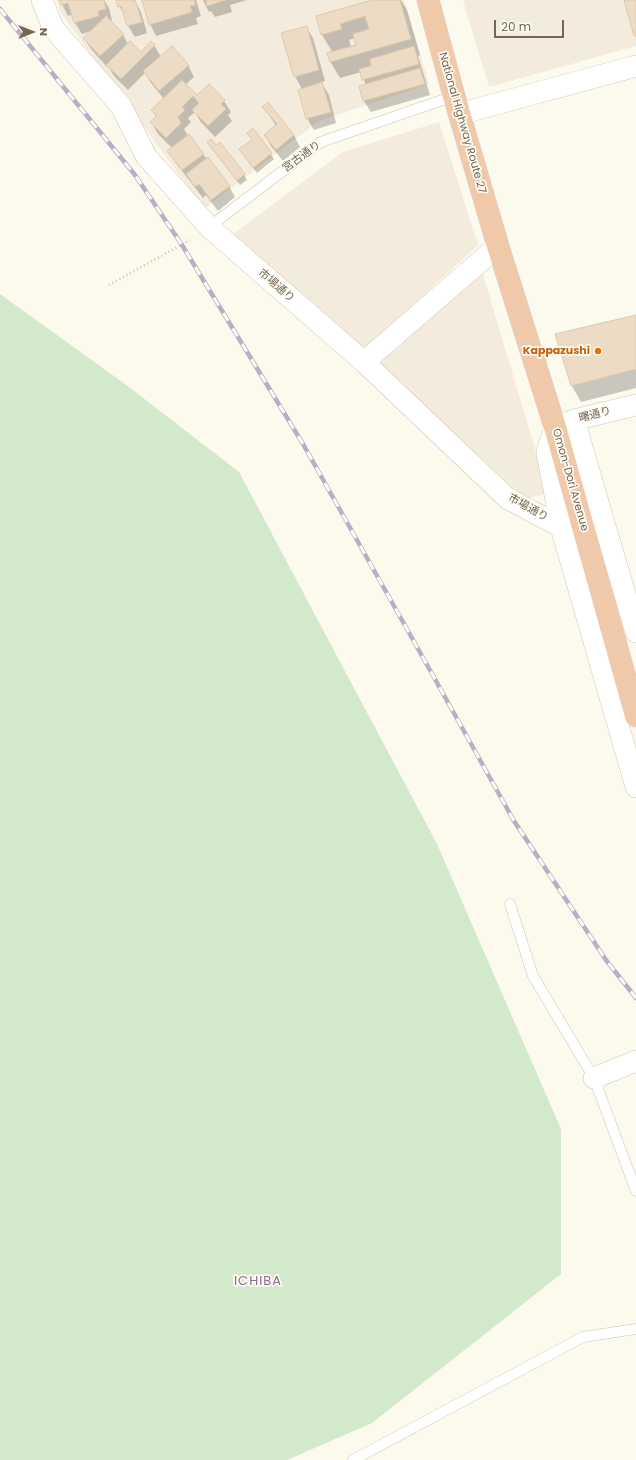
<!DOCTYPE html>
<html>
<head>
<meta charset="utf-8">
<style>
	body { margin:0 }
	#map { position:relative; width:636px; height:1460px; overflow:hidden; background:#fcf9ed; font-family:Poppins,sans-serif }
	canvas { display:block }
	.north { position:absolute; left:12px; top:12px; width:40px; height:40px; -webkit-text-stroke:3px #fefcf4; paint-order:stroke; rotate:90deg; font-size:11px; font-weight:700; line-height:16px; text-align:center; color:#766551 }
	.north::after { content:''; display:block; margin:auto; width:14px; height:18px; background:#766551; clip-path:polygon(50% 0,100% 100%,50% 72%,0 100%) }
	.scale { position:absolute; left:494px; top:20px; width:70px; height:18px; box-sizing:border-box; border:2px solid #766551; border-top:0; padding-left:5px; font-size:12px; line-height:14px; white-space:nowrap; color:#766551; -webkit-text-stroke:3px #fefcf4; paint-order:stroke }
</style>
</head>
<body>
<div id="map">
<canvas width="636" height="1460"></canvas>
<div class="north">N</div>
<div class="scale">20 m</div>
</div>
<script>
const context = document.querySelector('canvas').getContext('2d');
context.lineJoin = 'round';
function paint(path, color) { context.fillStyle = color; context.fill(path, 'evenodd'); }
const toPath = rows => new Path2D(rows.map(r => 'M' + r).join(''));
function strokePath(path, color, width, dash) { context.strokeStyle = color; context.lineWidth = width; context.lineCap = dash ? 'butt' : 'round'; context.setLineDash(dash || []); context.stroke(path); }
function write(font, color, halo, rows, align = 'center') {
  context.font = font + ' Poppins,"Noto Sans JP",sans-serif'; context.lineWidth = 3.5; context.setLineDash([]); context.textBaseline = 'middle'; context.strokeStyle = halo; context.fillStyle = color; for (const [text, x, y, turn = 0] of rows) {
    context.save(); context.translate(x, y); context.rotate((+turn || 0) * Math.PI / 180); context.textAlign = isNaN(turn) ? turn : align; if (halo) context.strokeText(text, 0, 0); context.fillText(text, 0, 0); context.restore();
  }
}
paint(toPath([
	[57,0,404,0,429,84,319,121,204,209,60,12],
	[463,0,636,0,636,46,489,87],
	[439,122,478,245,364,350,232,235,343,152],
	[480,264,548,493,526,499,377,362]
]), '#f3ecdc');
paint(toPath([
	[0,294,125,384,239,472,437,844,561,1129,561,1274,372,1423,287,1460,0,1460]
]), '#d2e9cc');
paint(toPath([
	[60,0,104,0,109,8,112,20,110,21,123,35,128,44,141,53,154,45,161,57,188,65,194,77,185,85,197,97,209,85,224,101,231,112,228,115,232,121,215,137,200,121,195,112,188,118,191,122,184,129,188,136,229,186,235,197,218,211,206,195,203,198,175,162,169,151,172,148,158,134,151,122,157,118,152,110,164,99,151,83,145,73,128,90,114,76,108,66,107,67,91,49,84,38,91,31,82,34,75,23,73,14,68,16],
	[117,0,135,1,141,12,147,33,135,37,128,26,126,17,119,6],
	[143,0,196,0,201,16,196,18,198,24,156,36,150,24],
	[203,0,247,0,230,5,232,12,215,17,211,11,209,12],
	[375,0,401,0,407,10,420,55,418,56,430,95,371,112,364,101,360,86,366,85,361,72,340,78,330,61,333,53,322,35,317,17],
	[355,38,357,46,351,47,349,40],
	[306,27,313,38,325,81,321,82,329,95,336,123,314,130,307,118,302,89,295,76],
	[268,104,294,135,300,147,283,161,271,146,265,135,276,126,264,107],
	[253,130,274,159,257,173,244,155,253,140],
	[212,147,244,175,247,180,240,185],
	[636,316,636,388,581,402,572,386]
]), '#0003');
const building = toPath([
	[59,0,104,0,106,9,98,11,99,16,74,23,68,3,61,5,59,0],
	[116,0,130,0,131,1,135,0,142,22,127,26,121,6,118,7,116,0],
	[142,0,194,0,195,5,190,6,192,12,149,25,142,0],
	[206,0,226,0,207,6,206,0],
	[372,0,400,0,411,39,330,62,327,53,356,45,353,34,369,29,365,16,340,24,342,29,321,35,316,16,372,0],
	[624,0,636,0,636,36,634,36,624,0],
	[106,16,124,34,100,56,83,38,106,16],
	[307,26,319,70,294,77,281,33,307,26],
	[130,41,141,52,151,41,155,45,121,79,106,65,130,41],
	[172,46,189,65,159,91,143,71,172,46],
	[414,46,419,64,362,80,359,69,371,66,370,59,414,46],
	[420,68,425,84,363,101,359,86,420,68],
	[182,80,197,95,209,84,225,100,221,104,226,109,208,126,192,110,199,103,193,96,182,107,185,110,178,117,181,123,166,138,150,122,157,116,151,110,182,80],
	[322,82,331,112,306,119,298,90,322,82],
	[268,102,294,135,276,150,264,135,277,124,262,107,268,102],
	[253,128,272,153,253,168,239,149,252,140,247,133,253,128],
	[189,134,204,154,182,170,167,151,189,134],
	[211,139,216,145,220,142,245,174,237,181,207,142,211,139],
	[208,157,230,186,211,200,199,184,195,187,186,174,208,157],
	[636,315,636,369,571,386,555,334,636,315]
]);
paint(building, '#eddcc5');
strokePath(building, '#e0c8a9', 1);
const lane = toPath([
	[209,227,321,142,454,96],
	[510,904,533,976,594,1078,636,1191],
	[353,1460,583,1337,636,1329]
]);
const street = toPath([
	[42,0,53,28,121,106,146,156,209,227,364,362,507,498,561,527],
	[459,114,636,66],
	[364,362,498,246],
	[636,405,574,420,555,427,547,452,561,527,636,787],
	[574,420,636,632],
	[594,1078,636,1061]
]);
const highway = toPath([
	[428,0,454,96,498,246,555,427,636,716]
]);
strokePath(lane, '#cec4b3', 11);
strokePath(street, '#cec4b3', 22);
strokePath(highway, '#dbd7d2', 23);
strokePath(toPath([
	[109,285,190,240]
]), '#d4c2a9', 2.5, [1, 3]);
strokePath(lane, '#fff', 10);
strokePath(street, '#fff', 21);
strokePath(highway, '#f0c9aa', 22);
const rail = toPath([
	[0,9,135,175,182,245,303,444,426,663,514,821,606,960,636,998]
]);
strokePath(rail, '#beabc6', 4.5);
strokePath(rail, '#fefcf4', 3, [9]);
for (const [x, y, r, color] of [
	[598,351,4,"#e8710a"]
]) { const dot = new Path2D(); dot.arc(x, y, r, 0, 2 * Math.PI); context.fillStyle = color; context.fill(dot); strokePath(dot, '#fefcf4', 1.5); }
write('11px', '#766551', '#fefcf4', [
	["National Highway Route 27",462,123,74],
	["宮古通り",302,157,-36],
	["市場通り",276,286,41],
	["曙通り",595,415,-14],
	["Omon-Dori Avenue",570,480,74],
	["市場通り",528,508,29]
]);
write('bold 11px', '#c56008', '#fefcf4', [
	["Kappazushi",590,351]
], 'right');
context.letterSpacing = '1px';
write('13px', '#8b6991', '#fefcf4', [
	["ICHIBA",258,1282]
]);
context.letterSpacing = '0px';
</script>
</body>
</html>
